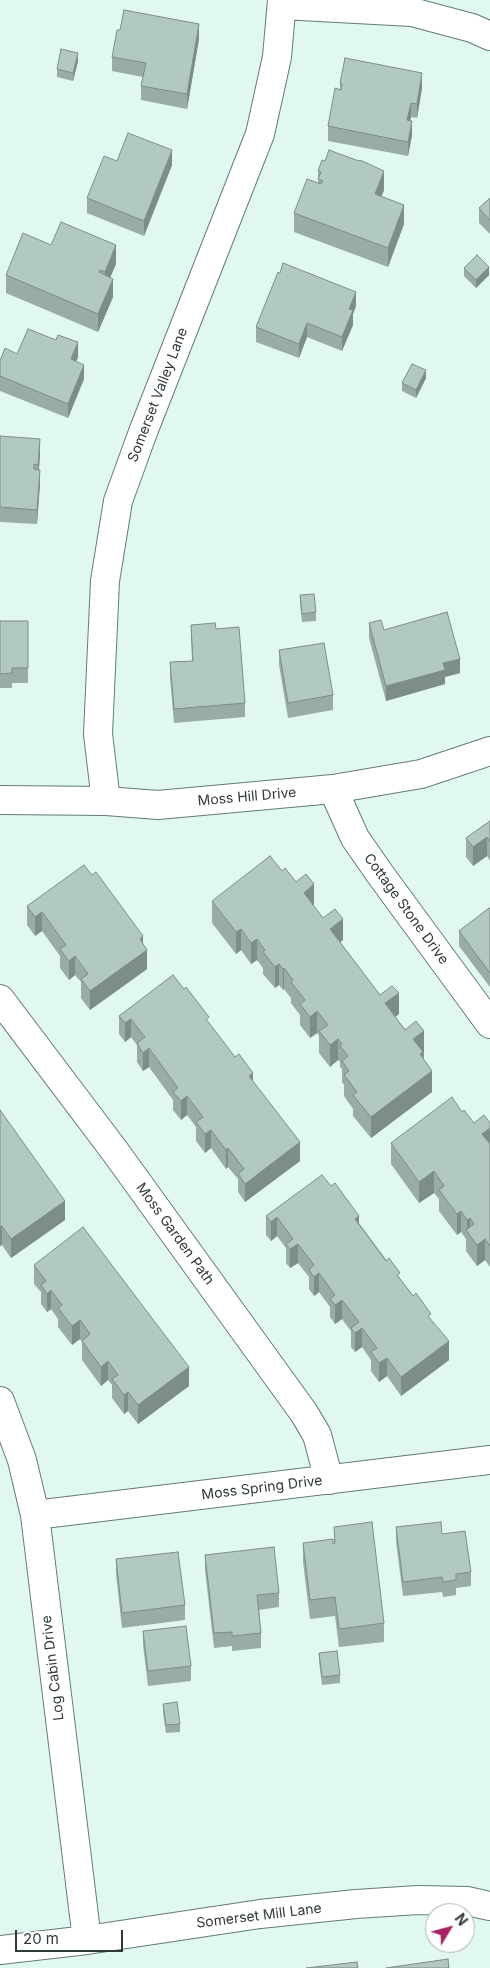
<!DOCTYPE html>
<html>
<head>
<meta charset="utf-8">
<style>
	body { margin:0 }
	#map { position:relative; width:490px; height:1968px; overflow:hidden; background:#e0f8f0; font-family:Inter,sans-serif }
	canvas { display:block }
	.north { position:absolute; left:425px; top:1903px; width:50px; height:50px; box-sizing:border-box; background:#fff; border:1px solid #acb0af; border-radius:50%; rotate:53deg; font-size:14px; font-weight:700; line-height:20px; text-align:center; color:#303a36 }
	.north::after { content:''; display:block; margin:auto; width:18px; height:22px; background:#ac2161; clip-path:polygon(50% 0,100% 100%,50% 72%,0 100%) }
	.scale { position:absolute; left:15px; top:1930px; width:108px; height:22px; box-sizing:border-box; border:2px solid #303a36; border-top:0; padding-left:6px; font-size:15px; line-height:18px; white-space:nowrap; color:#303a36; -webkit-text-stroke:4px #fff; paint-order:stroke }
</style>
</head>
<body>
<div id="map">
<canvas width="490" height="1968"></canvas>
<div class="north">N</div>
<div class="scale">20 m</div>
</div>
<script>
const context = document.querySelector('canvas').getContext('2d');
context.lineJoin = 'round';
const toPath = rows => new Path2D(rows.map(r => 'M' + r).join(''));
function strokePath(path, color, width, dash) { context.strokeStyle = color; context.lineWidth = width; context.lineCap = dash ? 'butt' : 'round'; context.setLineDash(dash || []); context.stroke(path); }
function paint(path, color) { context.fillStyle = color; context.fill(path, 'evenodd'); }
function write(font, color, halo, rows, align = 'center') {
  context.font = font + ' Inter,sans-serif'; context.lineWidth = 4.5; context.setLineDash([]); context.textBaseline = 'middle'; context.strokeStyle = halo; context.fillStyle = color; for (const [text, x, y, turn = 0] of rows) {
    context.save(); context.translate(x, y); context.rotate((+turn || 0) * Math.PI / 180); context.textAlign = isNaN(turn) ? turn : align; if (halo) context.strokeText(text, 0, 0); context.fillText(text, 0, 0); context.restore();
  }
}
const street = toPath([
	[282,5,412,12,472,28,490,36],
	[333,789,355,838,380,874,490,1024],
	[0,800,106,801,158,805,333,789,421,774,490,751],
	[106,801,98,734,105,581,118,501,143,432,260,134,277,57,282,0],
	[0,999,114,1150,304,1413,317,1435,329,1480],
	[0,1401,22,1460,35,1515,87,1940],
	[35,1515,490,1460],
	[0,1950,87,1940,260,1914,356,1904,418,1900,467,1901,490,1906]
]);
strokePath(street, '#657b74', 30);
strokePath(street, '#fff', 28);
paint(toPath([
	[199,39,187,109,141,100,141,86,143,77,112,71,112,57],
	[78,61,73,81,57,77,57,69],
	[340,83,422,88,417,118,411,117,410,120,412,135,408,156,328,141,328,126,340,89],
	[117,161,172,165,144,236,87,213,87,198],
	[318,171,384,190,381,197,404,224,388,267,294,232,294,213,318,183],
	[490,198,490,234,479,223,479,208],
	[51,245,116,264,110,277,113,297,98,332,6,293,6,275],
	[464,268,489,275,476,288,464,276],
	[356,306,353,314,353,325,342,351,307,337,299,358,256,342,256,327],
	[17,354,78,357,76,361,84,379,68,418,0,391,0,361],
	[426,378,416,398,402,391,402,383],
	[0,436,40,454,39,470,40,484,37,524,0,522],
	[300,595,316,612,316,621,302,622,300,603],
	[0,621,28,668,28,683,12,683,12,688,0,688],
	[369,623,384,630,460,673,445,677,445,684,386,701,369,638],
	[191,625,216,629,245,703,245,717,174,723,170,677,170,662,192,661,191,640],
	[279,650,333,695,333,710,288,718,279,665],
	[490,821,490,861,487,856,473,866,466,857,466,838],
	[282,871,296,882,323,918,343,940,340,942,380,995,399,1014,395,1017,424,1052,423,1059,432,1092,371,1138,353,1116,353,1109,344,1096,344,1085,342,1082,342,1069,340,1067,340,1062,338,1060,330,1067,319,1053,319,1036,317,1033,310,1038,300,1025,300,1015,291,1003,291,998,284,989,283,990,279,985,275,988,263,974,263,968,257,960,251,964,241,950,236,954,212,923,212,901],
	[27,906,143,944,147,969,90,1010,81,998,81,982,75,975,69,980,60,968,60,956,42,931,35,936,27,925],
	[490,909,490,987,459,946,459,931],
	[119,1016,209,1023,253,1082,300,1161,245,1202,238,1192,238,1179,228,1167,226,1169,211,1148,205,1153,196,1141,196,1127,187,1115,181,1120,173,1110,173,1100,149,1067,143,1071,137,1062,137,1045,131,1037,125,1042,119,1034],
	[0,1110,65,1220,11,1258,2,1245,0,1246],
	[462,1112,474,1123,490,1123,490,1267,485,1260,477,1266,466,1251,466,1239,461,1232,457,1235,439,1211,439,1199,434,1193,419,1203,391,1164,391,1143],
	[266,1216,359,1223,431,1320,449,1360,401,1396,387,1376,379,1382,371,1371,371,1360,362,1347,355,1352,351,1347,351,1331,342,1319,335,1324,330,1317,330,1307,319,1292,314,1296,309,1289,309,1277,298,1263,290,1268,286,1263,286,1248,277,1236,271,1241,266,1235],
	[34,1265,189,1386,138,1424,128,1411,124,1414,112,1398,112,1385,108,1380,101,1386,82,1360,82,1342,80,1339,72,1345,58,1327,58,1319,51,1309,47,1312,41,1304,41,1292,34,1284],
	[334,1527,384,1623,384,1642,339,1647,335,1616,310,1619,303,1562,303,1543,334,1543],
	[396,1527,442,1534,471,1572,471,1586,456,1588,456,1595,443,1597,442,1592,403,1596,396,1542],
	[205,1555,279,1593,279,1607,259,1610,261,1633,261,1648,232,1651,232,1646,214,1648,205,1570],
	[116,1559,185,1605,185,1620,122,1628,116,1574],
	[143,1631,191,1666,191,1681,148,1686,143,1645],
	[319,1653,340,1675,340,1683,322,1685,319,1661],
	[163,1704,180,1724,180,1732,166,1733,163,1713]
]), '#99ada6');
paint(toPath([
	[199,24,199,39,187,109,187,94],
	[78,53,78,61,73,81,73,73],
	[422,73,422,88,417,118,417,104],
	[411,103,411,117,407,134,407,120],
	[412,121,412,135,408,156,408,142],
	[172,150,172,165,144,236,144,221],
	[384,171,384,190,375,213,375,194],
	[404,205,404,224,388,267,388,248],
	[116,245,116,264,105,290,105,272],
	[489,267,489,275,476,288,476,280],
	[113,279,113,297,98,332,98,314],
	[356,292,356,306,353,314,353,325,342,351,342,337,349,309],
	[307,323,307,337,299,358,299,344],
	[78,342,78,357,71,374,71,359],
	[84,365,84,379,68,418,68,404],
	[426,370,426,378,416,398,416,390],
	[40,439,40,454,38,479,38,465],
	[40,470,40,484,37,524,37,510],
	[460,659,460,673,445,677,445,684,386,701,386,686,443,663],
	[487,837,487,856,473,866,473,847],
	[314,884,314,906,304,893],
	[42,912,42,931,35,936,35,917],
	[343,919,343,940,330,951,330,929],
	[241,929,241,950,236,954,236,932],
	[143,936,143,953,147,950,147,969,90,1010,90,991,140,939],
	[257,939,257,960,251,964,251,943],
	[75,956,75,975,69,980,69,961],
	[279,964,279,985,275,988,275,967],
	[284,968,284,989,283,990,283,969],
	[399,993,399,1014,385,1025,385,1003],
	[317,1011,317,1033,310,1038,310,1017],
	[131,1019,131,1037,125,1042,125,1023],
	[424,1031,424,1052,423,1073,413,1039],
	[338,1039,338,1060,330,1067,330,1045],
	[149,1048,149,1067,143,1071,143,1053],
	[432,1071,432,1092,371,1138,371,1117],
	[253,1073,253,1092,249,1076],
	[187,1096,187,1115,181,1120,181,1101],
	[490,1128,490,1149,482,1134],
	[211,1130,211,1148,205,1153,205,1134],
	[300,1142,300,1161,245,1202,245,1184],
	[228,1148,228,1167,226,1169,226,1150],
	[434,1171,434,1193,419,1203,419,1182],
	[65,1201,65,1220,11,1258,11,1239],
	[461,1211,461,1232,457,1235,457,1214],
	[359,1216,359,1235,355,1219],
	[277,1217,277,1236,271,1241,271,1222],
	[470,1218,470,1235,467,1232,467,1220],
	[2,1226,2,1245,0,1246,0,1227],
	[485,1239,485,1260,477,1266,477,1245],
	[298,1244,298,1263,290,1268,290,1249],
	[319,1273,319,1292,314,1296,314,1277],
	[51,1290,51,1309,47,1312,47,1294],
	[342,1300,342,1319,335,1324,335,1305],
	[80,1320,80,1339,72,1345,72,1326],
	[362,1328,362,1347,355,1352,355,1333],
	[449,1341,449,1360,401,1396,401,1377],
	[387,1358,387,1376,379,1382,379,1363],
	[108,1361,108,1380,101,1386,101,1367],
	[189,1367,189,1386,138,1424,138,1405],
	[128,1392,128,1411,124,1414,124,1395]
]), '#7d8d87');
const building = toPath([
	[124,10,199,24,187,94,141,86,146,63,112,57,117,30,120,30,124,10],
	[61,49,78,53,73,73,57,69,61,49],
	[345,58,422,73,417,104,411,103,407,120,412,121,408,142,328,126,335,88,341,90,342,84,340,83,345,58],
	[128,133,172,150,144,221,87,198,104,156,117,161,128,133],
	[329,150,359,161,360,160,384,171,375,194,404,205,388,248,294,213,307,179,321,184,323,181,318,179,321,172,318,171,322,160,325,161,329,150],
	[490,198,490,220,479,208,490,198],
	[61,222,116,245,105,272,100,270,99,272,113,279,98,314,6,275,23,233,51,245,61,222],
	[477,255,489,267,476,280,464,268,477,255],
	[283,263,356,292,349,309,353,310,342,337,307,323,299,344,256,327,278,272,280,273,283,263],
	[28,329,56,340,58,335,78,342,71,359,84,365,68,404,0,376,0,361,5,348,17,354,28,329],
	[412,364,426,370,416,390,402,383,412,364],
	[0,436,40,439,38,465,34,464,34,469,40,470,37,510,0,507,0,436],
	[314,594,316,612,302,614,300,595,314,594],
	[447,612,460,659,443,663,445,670,386,686,369,623,381,620,384,630,447,612],
	[0,621,28,621,28,668,12,668,12,673,0,674,0,621],
	[215,623,216,629,239,627,245,703,174,709,170,662,193,661,191,625,215,623],
	[324,643,333,695,288,703,279,650,324,643],
	[490,821,490,842,487,837,473,847,466,838,490,821],
	[270,856,282,871,285,868,296,882,306,874,314,884,304,893,323,918,335,909,343,919,330,929,380,995,392,986,399,993,385,1003,405,1030,416,1021,424,1031,413,1039,423,1052,420,1054,432,1071,371,1117,353,1095,357,1092,344,1075,349,1071,342,1061,348,1056,340,1046,342,1044,338,1039,330,1045,319,1031,328,1025,317,1011,310,1017,300,1004,305,1000,291,982,293,980,284,968,283,969,279,964,275,967,263,952,265,950,257,939,251,943,241,929,236,932,212,901,270,856],
	[84,865,92,875,96,872,143,936,140,939,147,950,90,991,81,979,88,974,75,956,69,961,60,949,66,945,42,912,35,917,27,906,84,865],
	[489,908,490,909,490,973,459,931,489,908],
	[173,975,184,989,186,987,209,1017,206,1019,235,1057,239,1054,253,1073,249,1076,300,1142,245,1184,238,1174,244,1169,228,1148,226,1150,211,1130,205,1134,196,1122,203,1117,187,1096,181,1101,173,1092,178,1088,149,1048,143,1053,137,1043,145,1037,131,1019,125,1023,119,1016,173,975],
	[452,1097,462,1112,464,1110,474,1123,484,1115,490,1123,490,1128,482,1134,490,1144,490,1246,485,1239,477,1245,466,1230,474,1224,470,1218,467,1220,461,1211,457,1214,439,1190,444,1186,434,1171,419,1182,391,1143,452,1097],
	[0,1110,65,1201,11,1239,2,1226,0,1227,0,1110],
	[322,1175,331,1186,335,1183,359,1216,355,1219,386,1261,389,1258,400,1273,397,1275,413,1296,416,1293,431,1314,428,1316,449,1341,401,1377,387,1358,379,1363,371,1352,377,1348,362,1328,355,1333,351,1328,359,1322,342,1300,335,1305,330,1299,335,1295,319,1273,314,1277,309,1270,314,1265,298,1244,290,1249,286,1244,293,1239,277,1217,271,1222,266,1216,322,1175],
	[83,1227,189,1367,138,1405,128,1392,124,1395,112,1379,118,1375,108,1361,101,1367,82,1341,90,1334,80,1320,72,1326,58,1308,62,1305,51,1290,47,1294,41,1285,46,1281,34,1265,83,1227],
	[372,1522,384,1623,339,1629,335,1597,310,1600,303,1543,333,1539,333,1544,335,1543,334,1527,372,1522],
	[441,1522,442,1534,465,1531,471,1572,456,1574,456,1580,443,1582,442,1577,403,1582,396,1527,441,1522],
	[274,1547,279,1593,257,1595,261,1633,232,1636,232,1632,214,1633,205,1555,274,1547],
	[178,1552,185,1605,122,1613,116,1559,178,1552],
	[186,1626,191,1666,148,1671,143,1631,186,1626],
	[337,1651,340,1675,322,1677,319,1653,337,1651],
	[177,1702,180,1724,166,1725,163,1704,177,1702],
	[448,1959,449,1968,386,1968,448,1959],
	[357,1962,358,1968,306,1968,357,1962]
]);
paint(building, '#b2c9c1');
strokePath(building, '#7d8d87', 1);
write('14px', '#303a36', '#fff', [
	["Somerset Valley Lane",158,395,-69],
	["Moss Hill Drive",247,797,-5],
	["Cottage Stone Drive",406,909,54],
	["Moss Garden Path",175,1234,54],
	["Moss Spring Drive",262,1488,-7],
	["Log Cabin Drive",53,1668,-97],
	["Somerset Mill Lane",259,1916,-7]
]);
</script>
</body>
</html>
